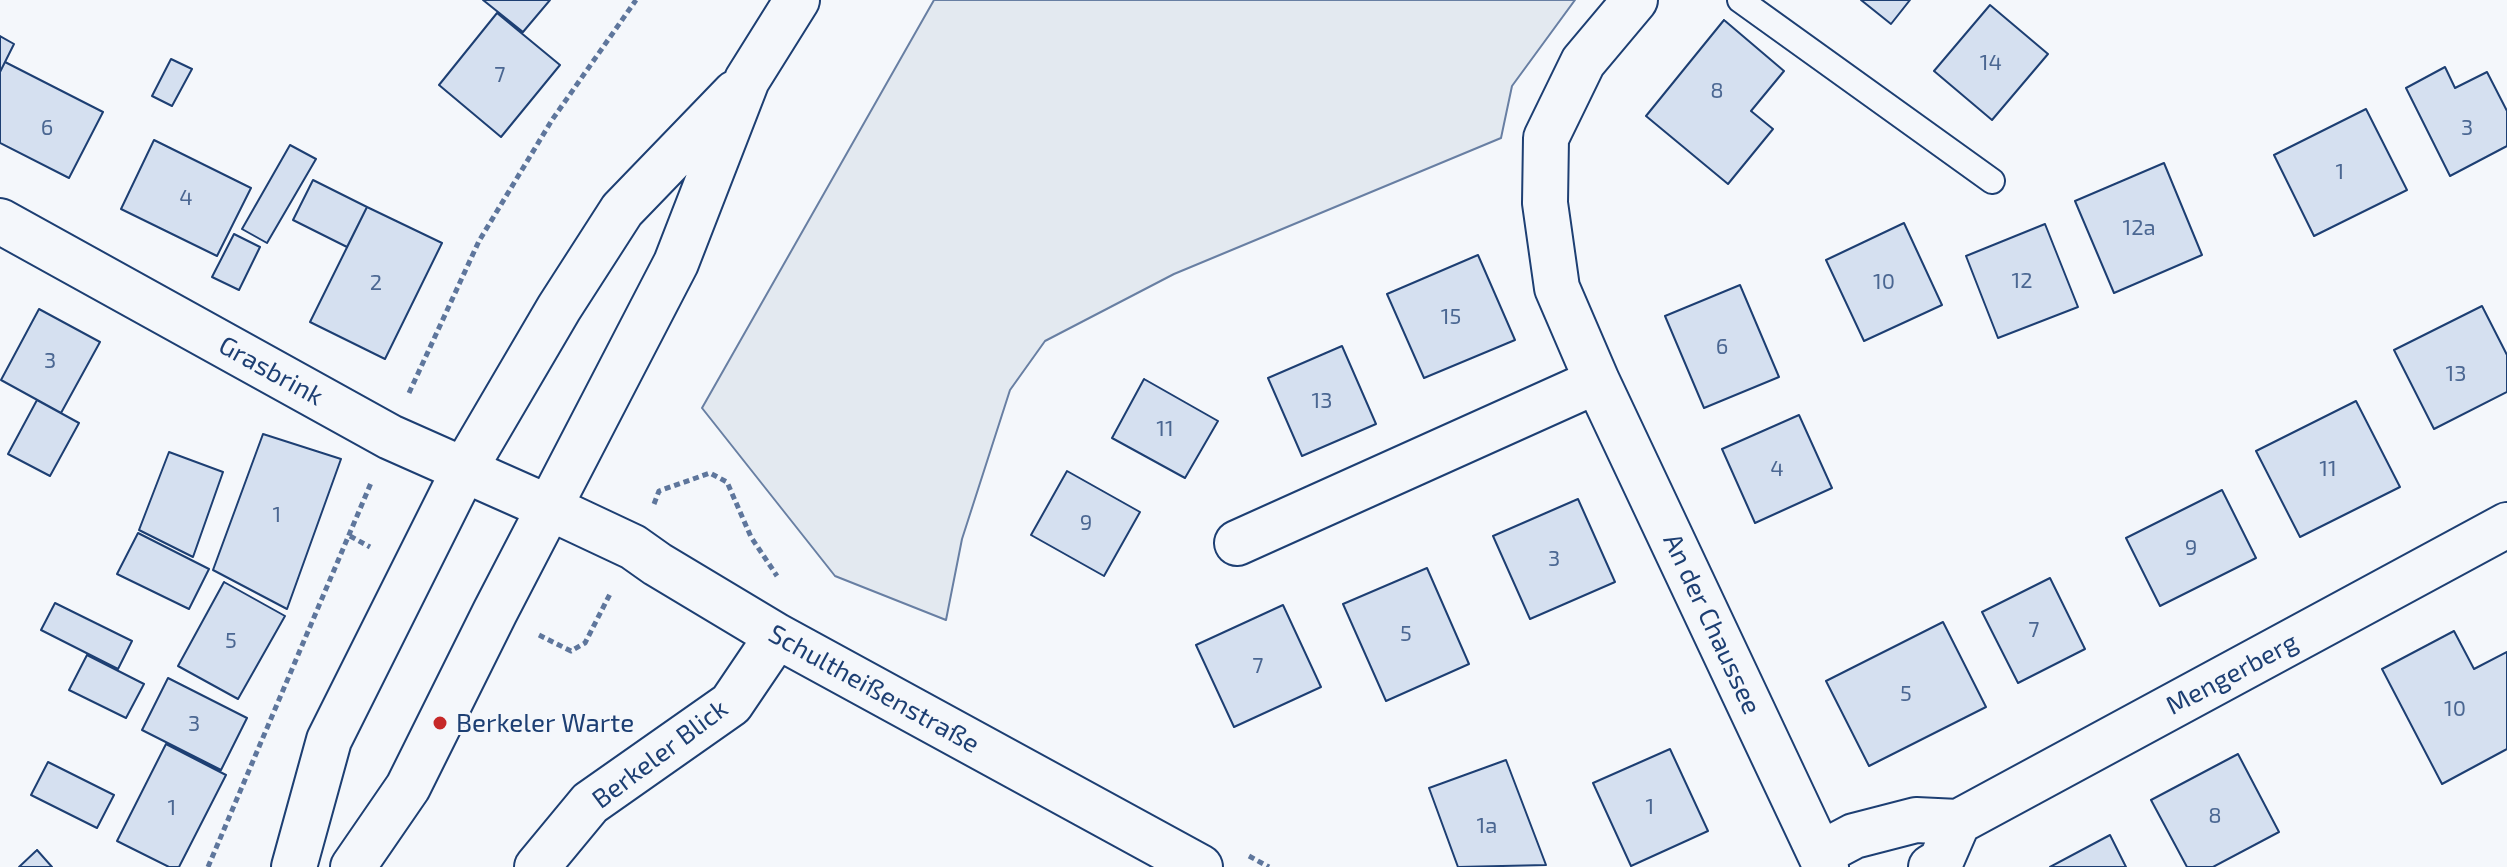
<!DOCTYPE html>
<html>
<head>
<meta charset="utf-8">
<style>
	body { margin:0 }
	canvas { display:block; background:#f4f7fb }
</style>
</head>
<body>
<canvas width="2507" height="867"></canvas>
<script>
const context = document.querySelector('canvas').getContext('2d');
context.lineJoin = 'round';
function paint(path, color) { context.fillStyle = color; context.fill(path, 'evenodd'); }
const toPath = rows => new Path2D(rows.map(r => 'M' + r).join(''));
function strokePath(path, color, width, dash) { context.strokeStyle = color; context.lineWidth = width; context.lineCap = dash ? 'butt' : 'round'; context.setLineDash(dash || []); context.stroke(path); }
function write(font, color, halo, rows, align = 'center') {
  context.font = font + ' "Exo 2",sans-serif'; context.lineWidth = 6; context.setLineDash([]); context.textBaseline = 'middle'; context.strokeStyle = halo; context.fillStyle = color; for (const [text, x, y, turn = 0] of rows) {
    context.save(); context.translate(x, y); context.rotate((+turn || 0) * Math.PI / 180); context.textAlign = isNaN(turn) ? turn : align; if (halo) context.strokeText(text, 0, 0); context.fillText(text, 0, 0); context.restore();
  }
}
const green = toPath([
	[934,0,1575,0,1512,86,1501,138,1174,274,1045,341,1010,390,962,539,946,620,835,576,702,408,934,0]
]);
paint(green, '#e3e9f0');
strokePath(green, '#687fa3', 2);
const building = toPath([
	[483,0,550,0,523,32,483,0],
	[1861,0,1910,0,1891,24,1861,0],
	[1990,5,2048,54,1992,120,1934,71,1990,5],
	[497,13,560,65,501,137,439,85,497,13],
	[1724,20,1784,71,1751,111,1773,129,1728,184,1646,116,1724,20],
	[0,36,14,44,0,72,0,36],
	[171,59,192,69,172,106,152,96,171,59],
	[5,62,103,112,69,178,0,143,0,72,5,62],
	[2445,67,2455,88,2487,72,2507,111,2507,146,2450,176,2406,88,2445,67],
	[2366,109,2407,190,2314,236,2274,155,2366,109],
	[154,140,251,188,217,256,121,209,154,140],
	[290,145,316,159,267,243,242,229,290,145],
	[2164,163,2202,255,2114,293,2075,201,2164,163],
	[313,180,367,207,347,247,293,220,313,180],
	[367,207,442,243,385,359,310,322,367,207],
	[1904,223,1942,305,1864,341,1826,260,1904,223],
	[2045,224,2078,307,1998,338,1966,256,2045,224],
	[234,234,260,247,239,290,212,277,234,234],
	[1478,255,1515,340,1424,378,1387,294,1478,255],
	[1740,285,1779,377,1704,408,1665,316,1740,285],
	[2482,306,2507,355,2507,392,2434,429,2394,350,2482,306],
	[39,309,100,342,61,413,1,380,39,309],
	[1342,346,1376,424,1302,456,1268,378,1342,346],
	[1144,379,1218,421,1185,478,1112,438,1144,379],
	[37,400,79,423,50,476,8,454,37,400],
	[2356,401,2400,487,2300,537,2256,451,2356,401],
	[1799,415,1832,488,1755,523,1722,449,1799,415],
	[263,434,341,459,287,609,213,570,263,434],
	[169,452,223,472,193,557,139,530,169,452],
	[1067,471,1140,512,1104,576,1031,535,1067,471],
	[2222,490,2256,558,2160,606,2126,538,2222,490],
	[1578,499,1615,582,1530,619,1493,536,1578,499],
	[138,533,209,569,189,609,117,574,138,533],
	[1427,568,1469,664,1386,701,1343,604,1427,568],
	[2050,578,2085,649,2018,683,1982,612,2050,578],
	[224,582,285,616,238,699,178,666,224,582],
	[55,603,132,641,118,669,41,630,55,603],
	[1283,605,1321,687,1234,727,1196,645,1283,605],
	[1943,622,1986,707,1869,766,1826,681,1943,622],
	[2454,631,2474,669,2507,652,2507,749,2442,784,2382,669,2454,631],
	[87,655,144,684,126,718,69,690,87,655],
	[168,678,247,718,221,770,142,730,168,678],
	[166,744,226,775,179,867,169,867,117,841,166,744],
	[1670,749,1708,831,1631,866,1593,783,1670,749],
	[2238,754,2279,832,2213,867,2187,867,2151,800,2238,754],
	[1506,760,1546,865,1458,867,1429,788,1506,760],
	[48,762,114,795,97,828,31,795,48,762],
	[2110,835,2126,867,2050,867,2110,835],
	[37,850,52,867,19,867,37,850]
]);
paint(building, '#d5e0f0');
strokePath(building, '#1d3f73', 2);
const lane = toPath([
	[1740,0,1992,181]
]);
const street = toPath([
	[1635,0,1583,62,1546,138,1545,203,1557,288,1597,381,1826,867],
	[550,508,633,547,657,564,777,636,1200,867],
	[1237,543,1597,381],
	[1820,854,1854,836,1916,820,1958,822,2507,525],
	[537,867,590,803,731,704,777,636],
	[1931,867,1941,861,1958,822]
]);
const secondary = toPath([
	[0,221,390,437,550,508]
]);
const primary = toPath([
	[294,867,329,740,464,470,559,308,622,210,735,93],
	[353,867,408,787,495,612,676,263,747,80,797,0]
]);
strokePath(lane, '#1d3f73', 28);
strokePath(street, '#1d3f73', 48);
strokePath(secondary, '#1d3f73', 48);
strokePath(primary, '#1d3f73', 48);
strokePath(toPath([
	[409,393,479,241,552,120,636,0],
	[654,504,659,491,710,473,727,482,751,537,777,576],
	[350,536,370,547],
	[539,635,571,651,585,643,611,592],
	[1249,856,1269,867],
	[208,867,371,483]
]), '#5e769c', 5, [6, 4]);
strokePath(lane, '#f4f7fb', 24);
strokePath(street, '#f4f7fb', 44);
strokePath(secondary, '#f4f7fb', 44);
strokePath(primary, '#f4f7fb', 44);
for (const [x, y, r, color] of [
	[440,723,8,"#c62828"]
]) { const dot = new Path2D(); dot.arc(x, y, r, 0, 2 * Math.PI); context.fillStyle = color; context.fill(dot); strokePath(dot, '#f4f7fb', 3); }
write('22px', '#4b6792', null, [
	["14",1991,63],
	["7",500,75],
	["8",1717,91],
	["6",47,128],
	["3",2467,128],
	["1",2340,172],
	["4",186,198],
	["12a",2139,228],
	["12",2022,281],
	["10",1884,282],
	["2",376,283],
	["15",1451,317],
	["6",1722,347],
	["3",50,361],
	["13",2456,374],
	["13",1322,401],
	["11",1165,429],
	["4",1777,469],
	["11",2328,469],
	["1",277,515],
	["9",1086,523],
	["9",2191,548],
	["3",1554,559],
	["7",2034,630],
	["5",1406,634],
	["5",231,641],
	["7",1258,666],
	["5",1906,694],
	["10",2455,709],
	["3",194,724],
	["1",1650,807],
	["1",172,808],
	["8",2215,816],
	["1a",1487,826]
]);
write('26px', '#1d3f73', '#f4f7fb', [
	["Grasbrink",271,371,29],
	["An der Chaussee",1712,624,65],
	["Mengerberg",2232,674,-28],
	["Schultheißenstraße",874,689,29],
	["Berkeler Blick",660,754,-37]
]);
write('26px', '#1d3f73', '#f4f7fb', [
	["Berkeler Warte",456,723]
], 'left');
</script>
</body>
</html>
